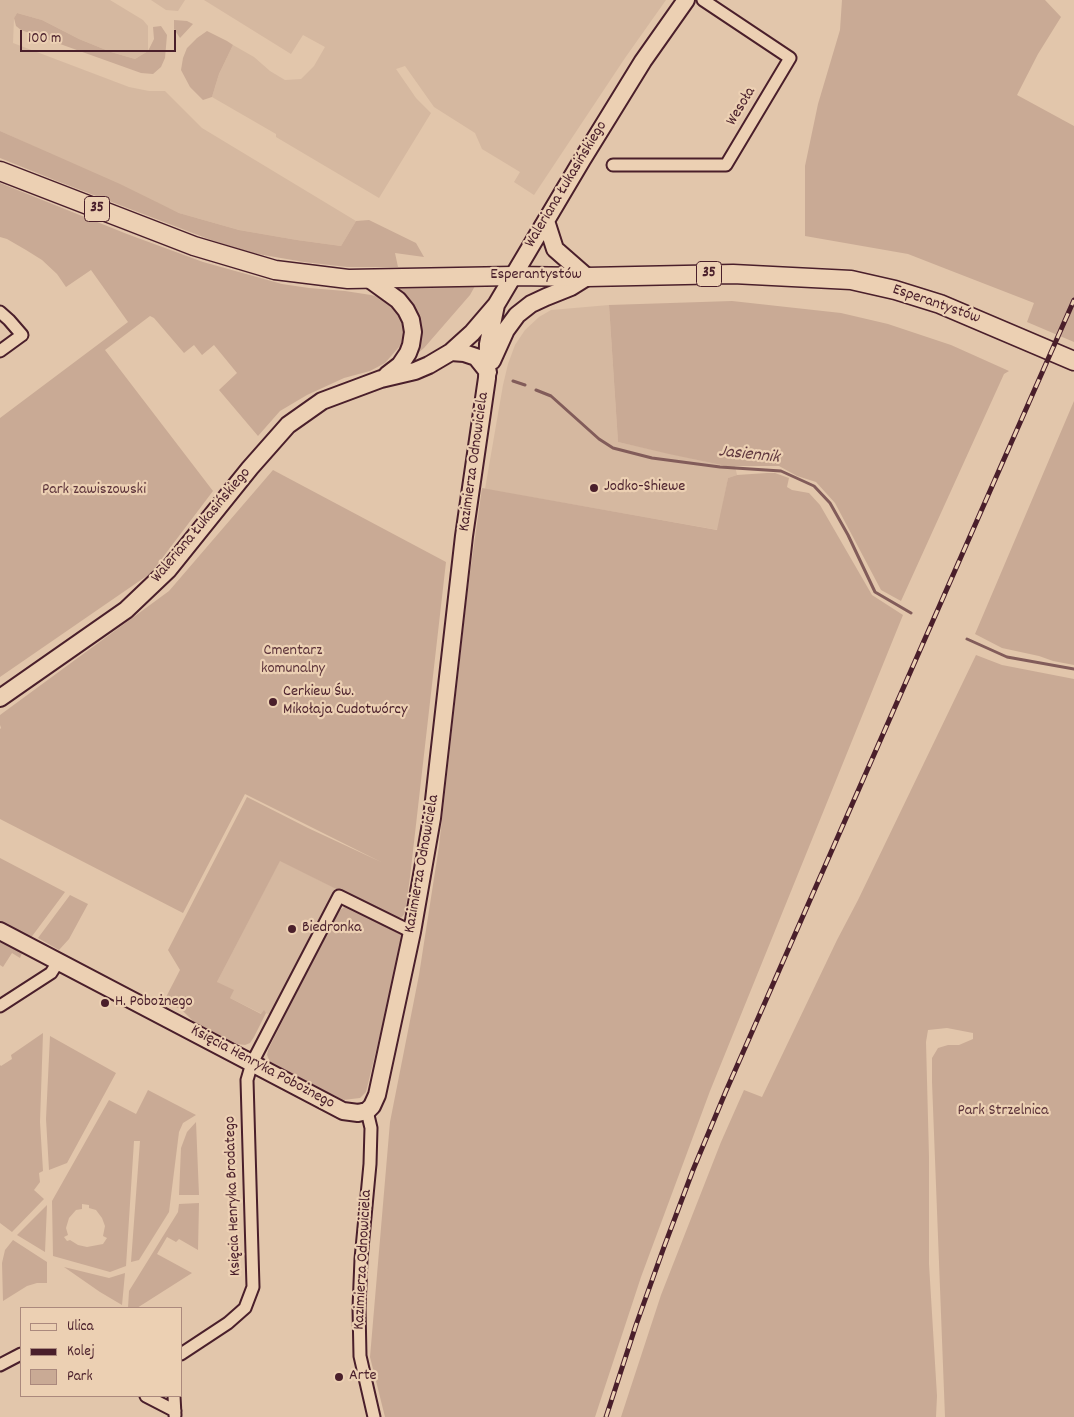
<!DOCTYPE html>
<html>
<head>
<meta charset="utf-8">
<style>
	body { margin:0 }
	#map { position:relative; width:1074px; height:1417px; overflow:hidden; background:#e2c6ab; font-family:Dekko,sans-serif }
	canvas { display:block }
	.legend { position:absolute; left:20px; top:1307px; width:162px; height:90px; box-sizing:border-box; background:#ecd0b3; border:1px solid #ab897d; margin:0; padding:6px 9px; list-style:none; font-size:15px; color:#4a1f2b }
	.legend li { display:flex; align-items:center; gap:10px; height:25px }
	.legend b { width:25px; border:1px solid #ab897d }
	.scale { position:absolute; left:20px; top:30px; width:156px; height:22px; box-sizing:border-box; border:2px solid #4a1f2b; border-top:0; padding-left:6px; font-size:15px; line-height:18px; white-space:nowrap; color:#4a1f2b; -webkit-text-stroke:4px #ecd0b3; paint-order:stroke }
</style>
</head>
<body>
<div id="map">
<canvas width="1074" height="1417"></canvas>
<ul class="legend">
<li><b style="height:6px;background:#ecd0b3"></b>Ulica</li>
<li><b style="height:6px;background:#4a1f2b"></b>Kolej</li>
<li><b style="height:14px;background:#c9aa95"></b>Park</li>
</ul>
<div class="scale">100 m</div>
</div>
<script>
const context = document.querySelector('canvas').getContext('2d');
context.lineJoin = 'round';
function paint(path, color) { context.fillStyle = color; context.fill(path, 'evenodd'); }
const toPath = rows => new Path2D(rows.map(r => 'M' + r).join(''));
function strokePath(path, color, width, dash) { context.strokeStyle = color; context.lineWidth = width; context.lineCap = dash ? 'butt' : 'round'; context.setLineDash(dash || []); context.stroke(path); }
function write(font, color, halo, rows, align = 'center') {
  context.font = font + ' Dekko,sans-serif'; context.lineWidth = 4.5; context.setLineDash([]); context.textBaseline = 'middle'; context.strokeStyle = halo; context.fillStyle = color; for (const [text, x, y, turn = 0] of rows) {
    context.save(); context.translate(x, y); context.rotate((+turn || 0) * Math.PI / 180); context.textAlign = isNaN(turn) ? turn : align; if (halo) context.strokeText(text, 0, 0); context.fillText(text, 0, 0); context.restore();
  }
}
paint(toPath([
	[0,0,110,0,143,20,148,26,148,51,135,59,111,52,79,39,42,20,17,13,14,18,13,43,129,87,149,91,165,91,202,128,356,221,341,246,297,240,239,230,179,213,0,131],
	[151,0,185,0,178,11,166,10],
	[204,0,666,0,625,58,534,195,514,182,520,172,482,149,475,133,434,107,405,66,396,69,416,98,431,113,379,198,276,137,276,134,212,97,219,74,233,45,254,57,270,71,285,80,301,79,314,66,325,47,303,35,291,54],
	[609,305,618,442,726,466,735,466,737,475,728,478,718,530,485,489,503,385,508,364,515,345,525,330,539,317,551,310],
	[280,860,346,894,282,1021,266,1013,264,1011,262,1014,230,998,217,982]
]), '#d5b8a0');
paint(toPath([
	[842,0,1045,0,1061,17,1038,54,1017,95,1074,126,1074,342,1027,322,1034,303,949,270,908,254,805,236,805,166,818,104,840,30],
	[17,13,42,20,79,39,111,52,135,59,148,51,154,39,153,27,161,26,167,35,165,58,161,67,153,74,141,73,21,30,16,26,14,18],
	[174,20,187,21,193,24,180,38,174,29],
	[207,31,227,41,233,45,219,74,212,97,203,100,190,87,181,70,183,58,187,48,197,38],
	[0,131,120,184,179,213,239,230,297,240,341,246,356,221,369,220,416,243,424,257,395,253,398,267,347,267,304,262,252,253,211,240,57,181,0,158],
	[0,183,127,234,203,262,282,284,309,288,345,291,371,295,386,299,402,316,405,324,404,337,399,347,385,363,370,371,344,378,307,395,280,411,258,436,219,390,237,373,214,345,202,355,194,345,184,353,154,318,150,316,105,350,213,491,151,573,0,677,0,418,128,322,91,270,66,287,57,274,42,260,26,250,7,239,0,237],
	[475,286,470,295,424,348,412,358,417,346,389,287],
	[732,301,841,313,888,324,951,345,1009,371,1004,374,901,601,881,590,835,503,816,482,797,476,779,466,726,466,669,454,618,442,609,305],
	[1074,401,1074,665,1053,661,1039,656,1002,648,975,634],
	[273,470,446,562,410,877,405,913,402,917,398,918,390,916,280,861,217,982,234,990,230,998,261,1014,264,1010,266,1013,254,1037,250,1043,245,1045,237,1044,194,1022,182,1010,164,1001,180,970,168,950,247,797,308,828,381,862,245,794,183,913,0,819,0,729,1,728,0,725,0,715,169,591],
	[767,473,775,473,789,478,787,487,792,490,809,493,820,505,872,595,903,615,710,1091,641,1277,595,1417,385,1417,370,1357,390,1122,419,975,439,846,468,587,482,488,717,530,728,478,737,475],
	[976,655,1002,665,1074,679,1074,1417,945,1417,932,1082,932,1058,938,1048,948,1045,959,1045,973,1039,973,1033,947,1028,928,1030,926,1042,929,1157,929,1264,937,1396,936,1417,621,1417,661,1295,721,1142,744,1090,762,1097,837,940,858,900],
	[0,858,65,892,30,939,0,924],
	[70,895,88,904,69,939,59,950,38,938],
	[346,906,404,936,366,1092,360,1098,343,1100,270,1062,267,1055,268,1050,337,912],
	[0,939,21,950,22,953,20,958,12,953,3,967,0,965],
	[43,1033,40,1122,43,1171,39,1173,40,1182,34,1190,44,1199,12,1232,0,1223,0,1065,1,1066,12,1059,11,1055],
	[50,1036,116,1073,67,1163,49,1170,46,1119],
	[148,1090,196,1115,183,1123,179,1132,169,1212,139,1260,131,1262,140,1141,134,1141,126,1266,110,1272,53,1256,52,1201,109,1100,136,1114],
	[82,1204,89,1205,89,1208,96,1210,102,1218,105,1226,103,1236,107,1238,103,1244,87,1247,78,1245,70,1240,67,1241,64,1237,68,1235,66,1228,69,1218,76,1210,82,1209],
	[196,1122,199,1195,179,1195,181,1148,187,1132],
	[199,1203,198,1250,179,1239,176,1242,167,1237,157,1254,192,1273,137,1308,128,1308,129,1291,178,1212,179,1204],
	[47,1205,45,1252,17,1235],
	[13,1240,47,1262,47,1283,37,1283,27,1286,3,1301,2,1263,5,1250],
	[64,1267,109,1278,125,1273,122,1305,100,1292]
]), '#c9aa95');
strokePath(toPath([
	[513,381,525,385],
	[536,390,551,396,599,439,613,448,652,458,720,467,781,471,814,486,830,503,848,535,875,592,911,613],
	[967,639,1007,657,1074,669]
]), '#825c5a', 3);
const street = toPath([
	[613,165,726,165,790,58,703,0],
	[0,312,9,320,22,335,0,351],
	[0,1006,51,973,58,962],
	[367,1111,371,1128,370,1164,361,1259,359,1308,360,1356,374,1417],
	[181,1354,228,1323,245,1308,253,1287,247,1080,252,1063,339,896,412,932],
	[0,1365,21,1354],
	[146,1396,175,1411],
	[174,1396,175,1415]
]);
const secondary = toPath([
	[369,279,398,300,406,310,411,320,413,332,411,345,408,353,400,365,387,375],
	[451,352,464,353,476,357,488,372],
	[492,361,506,330,517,315,531,304,546,297,571,287,587,277,555,249,546,221],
	[0,698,126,610,168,570,250,468,288,425,322,401,381,379,415,371,429,365,451,352,472,333,496,305,582,160,643,61,686,0],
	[0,931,343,1111,358,1113,367,1111,372,1106,377,1095,412,932,432,818,464,536,487,378,488,344,496,305]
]);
const primary = toPath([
	[0,171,194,246,275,270,348,279,513,276,587,277,733,274,851,280,895,290,940,304,1074,361]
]);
strokePath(street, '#4a1f2b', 15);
strokePath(secondary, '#4a1f2b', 20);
strokePath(primary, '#4a1f2b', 21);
strokePath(street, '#ecd0b3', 11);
strokePath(secondary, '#ecd0b3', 16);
strokePath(primary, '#ecd0b3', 18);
const rail = toPath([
	[606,1417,636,1325,664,1247,693,1170,726,1091,1074,300]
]);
strokePath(rail, '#4a1f2b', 5);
strokePath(rail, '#ecd0b3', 3, [9]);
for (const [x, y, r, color] of [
	[594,488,5,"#4a1f2b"],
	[273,702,5,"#4a1f2b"],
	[292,929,5,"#4a1f2b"],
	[105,1003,5,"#4a1f2b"],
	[339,1377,5,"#4a1f2b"]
]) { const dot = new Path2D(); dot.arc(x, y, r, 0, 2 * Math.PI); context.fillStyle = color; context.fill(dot); strokePath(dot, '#ecd0b3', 2); }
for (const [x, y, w] of [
	[97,209,25],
	[709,274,25]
]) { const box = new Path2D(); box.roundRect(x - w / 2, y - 12.5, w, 25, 4); context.fillStyle = '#ecd0b3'; context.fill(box); strokePath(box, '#4a1f2b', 1); }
write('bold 15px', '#4a1f2b', null, [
	["35",97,209],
	["35",709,274]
]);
write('16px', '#4a1f2b', '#ecd0b3', [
	["Wesoła",742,107,-59],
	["Waleriana Łukasińskiego",567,185,-59],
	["Esperantystów",536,276],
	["Esperantystów",936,305,19],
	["Kazimierza Odnowiciela",475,462,-82],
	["Waleriana Łukasińskiego",202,526,-50],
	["Kazimierza Odnowiciela",423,864,-80],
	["Księcia Henryka Pobożnego",262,1068,28],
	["Księcia Henryka Brodatego",234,1196,-92],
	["Kazimierza Odnowiciela",364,1260,-87]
]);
write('16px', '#4a1f2b', '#ecd0b3', [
	["Jodko-Shiewe",604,488],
	["Cerkiew Św.",283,693],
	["Mikołaja Cudotwórcy",283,711],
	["Biedronka",302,929],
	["H. Pobożnego",115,1003],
	["Arte",349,1377]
], 'left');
write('16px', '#5d343b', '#ecd0b3', [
	["Park zawiszowski",94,491],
	["Cmentarz",293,652],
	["komunalny",293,670],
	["Park Strzelnica",1003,1112]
]);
write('italic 18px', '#61383f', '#ecd0b3', [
	["Jasiennik",749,456,6]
]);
</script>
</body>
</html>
